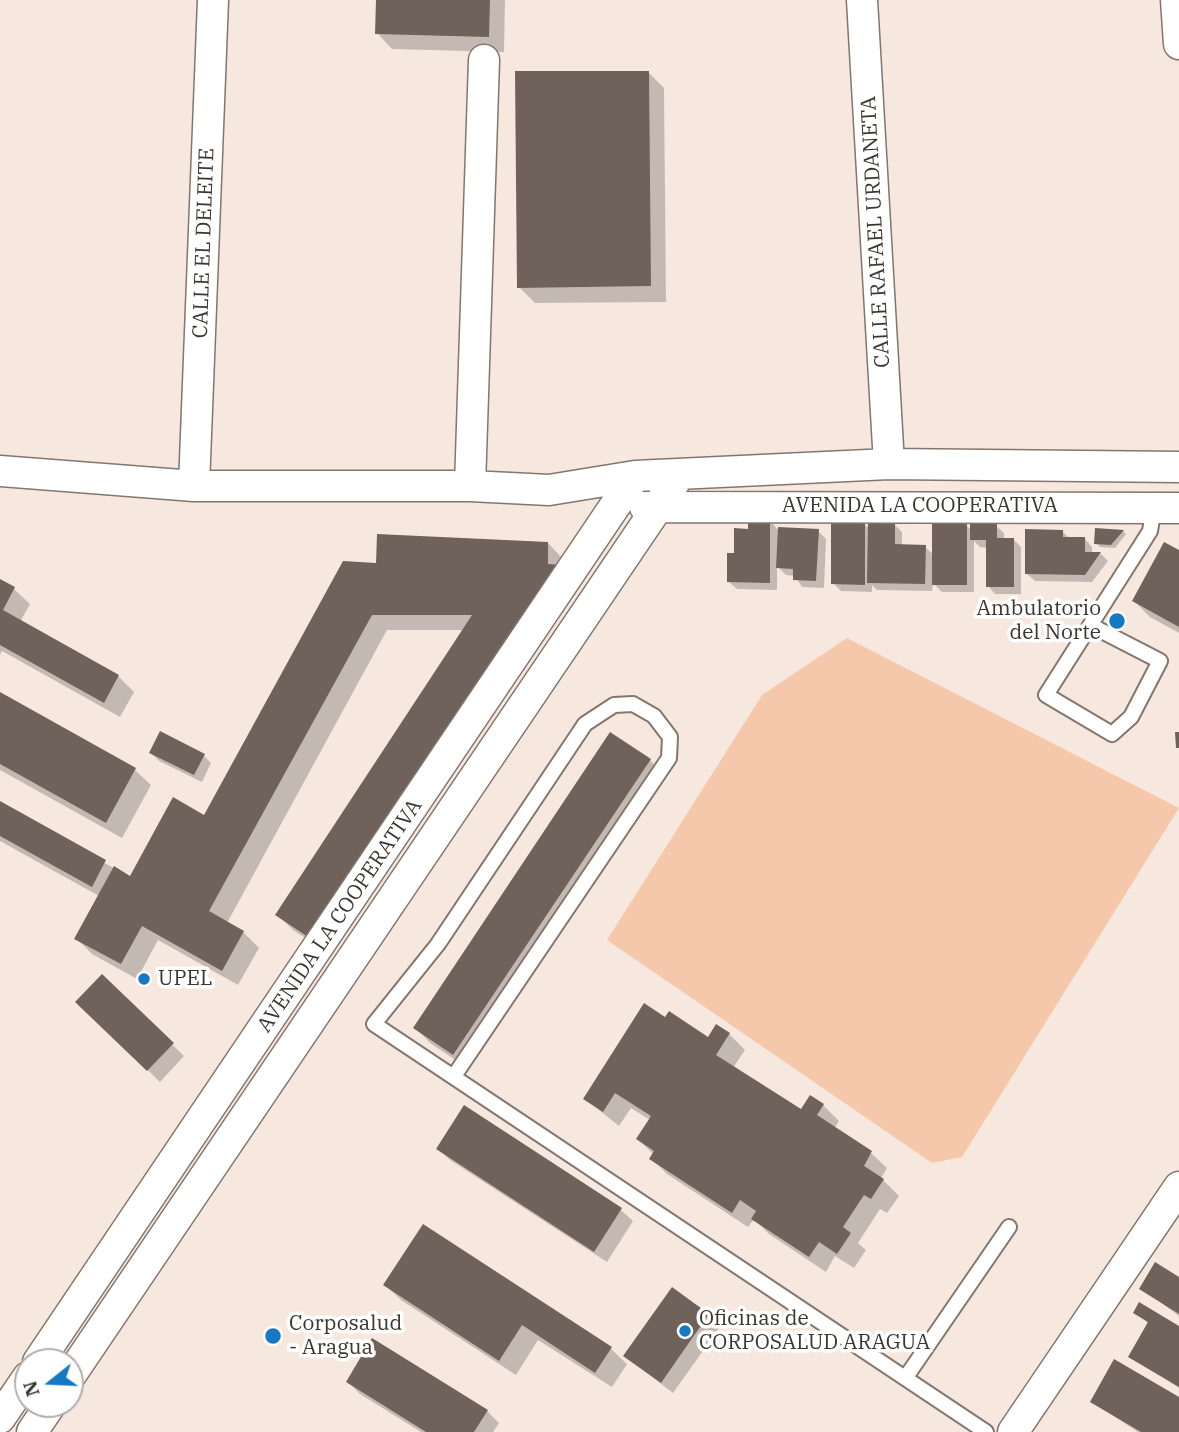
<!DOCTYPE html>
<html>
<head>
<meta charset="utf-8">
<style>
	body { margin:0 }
	#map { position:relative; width:1179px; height:1432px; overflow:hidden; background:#f6e8df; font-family:"IBM Plex Serif",serif }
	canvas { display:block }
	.north { position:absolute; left:14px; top:1348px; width:70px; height:70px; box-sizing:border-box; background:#fff; border:2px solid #b1afad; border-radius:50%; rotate:252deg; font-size:19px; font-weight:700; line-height:28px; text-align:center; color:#3b3632 }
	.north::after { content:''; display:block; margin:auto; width:24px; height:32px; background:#1578c3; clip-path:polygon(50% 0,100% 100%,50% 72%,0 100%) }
</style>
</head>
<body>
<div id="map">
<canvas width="1179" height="1432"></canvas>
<div class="north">N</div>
</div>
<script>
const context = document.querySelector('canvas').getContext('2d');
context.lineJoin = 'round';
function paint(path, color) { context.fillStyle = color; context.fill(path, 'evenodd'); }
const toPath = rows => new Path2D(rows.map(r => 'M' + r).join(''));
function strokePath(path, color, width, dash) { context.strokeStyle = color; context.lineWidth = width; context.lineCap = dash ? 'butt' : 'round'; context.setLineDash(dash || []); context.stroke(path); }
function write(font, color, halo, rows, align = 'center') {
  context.font = font + ' "IBM Plex Serif",serif'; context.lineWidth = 7; context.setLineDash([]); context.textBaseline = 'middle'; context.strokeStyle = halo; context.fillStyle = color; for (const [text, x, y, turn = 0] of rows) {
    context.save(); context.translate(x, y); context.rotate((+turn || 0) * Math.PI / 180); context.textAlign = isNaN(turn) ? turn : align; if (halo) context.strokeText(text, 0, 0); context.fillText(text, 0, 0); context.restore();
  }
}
paint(toPath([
	[847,638,1179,808,962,1157,932,1163,607,940,762,695]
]), '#f6c8ab');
paint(toPath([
	[378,0,505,0,504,52,392,49,377,33],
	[648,72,664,88,666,302,535,303,519,287],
	[769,519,777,529,818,531,826,539,824,588,802,587,795,576,786,575,777,566,777,590,737,589,729,582,736,555,750,531],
	[864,524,870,529,894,524,902,532,902,546,925,547,934,555,966,525,972,531,996,526,1004,533,1004,539,1013,539,1021,547,1021,594,995,594,988,586,988,548,980,547,974,541,974,592,942,592,933,583,932,591,877,590,872,585,872,592,841,591,833,583],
	[1062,531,1070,539,1085,539,1092,547,1092,554,1101,554,1108,561,1092,582,1035,581,1027,574],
	[1123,531,1126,534,1115,548,1100,547,1096,543],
	[548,543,563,559,575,582,331,955,293,930,277,914,464,630,387,630,227,923,243,932,259,948,238,985,158,940,137,979,92,954,76,938,99,896,0,841,0,803,131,878,205,817,378,565],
	[1179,552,1179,633,1150,617,1134,601],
	[0,581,14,589,30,604,20,622,118,676,134,692,120,717,2,651,0,655],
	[0,694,135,770,151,785,122,838,0,770],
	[151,753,203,755,211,763,202,782,159,761],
	[650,760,665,776,469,1069,430,1043,415,1027],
	[102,976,184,1056,160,1082,78,1002],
	[666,1019,708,1039,717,1026,729,1034,745,1050,733,1068,801,1112,823,1105,839,1121,834,1129,871,1153,887,1168,881,1178,899,1196,887,1213,880,1209,858,1243,866,1250,854,1268,835,1256,826,1272,769,1234,754,1219,748,1227,667,1174,651,1158,653,1154,638,1139,650,1120,631,1108,619,1126,585,1099],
	[465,1108,621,1210,633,1221,607,1262,450,1160,438,1149],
	[424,1226,611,1349,627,1364,612,1387,538,1340,516,1375,401,1300,385,1285],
	[1179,1279,1179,1316,1141,1288],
	[1135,1312,1179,1328,1179,1388,1130,1356,1149,1324],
	[708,1315,720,1327,673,1393,625,1356],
	[348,1382,487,1411,499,1423,493,1432,421,1432,360,1394],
	[1179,1399,1179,1432,1138,1432,1092,1402]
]), '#0003');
paint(toPath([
	[376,0,490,0,489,37,375,34],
	[515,71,649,71,651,286,517,288],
	[748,517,770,518,770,583,727,582,727,553,734,553,734,528,748,529],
	[868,521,895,522,895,544,926,545,925,584,867,583],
	[831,522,865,522,865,585,831,584],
	[932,523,967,523,967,585,932,585],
	[970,524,997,524,997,538,1014,538,1014,587,986,587,986,540,970,540],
	[778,527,819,529,816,581,793,580,793,569,776,568],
	[1095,528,1124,530,1111,545,1094,544],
	[1025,529,1063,530,1063,537,1085,537,1085,552,1101,552,1085,575,1025,574],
	[377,534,548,542,548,564,561,565,314,941,275,915,472,615,372,615,209,911,244,931,222,971,142,926,121,964,74,939,114,866,130,876,173,797,204,815,343,561,376,563],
	[1164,542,1179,550,1179,627,1132,601],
	[0,579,15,587,3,610,119,675,104,703,0,645],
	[0,692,136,768,106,823,0,764],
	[160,731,205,754,194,775,149,753],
	[610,732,651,759,453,1055,413,1028],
	[1175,732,1179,732,1179,748,1176,748],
	[0,801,106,860,92,887,0,836],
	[102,974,174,1043,147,1071,75,1002],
	[644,1003,665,1017,669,1011,708,1037,716,1024,730,1033,716,1055,801,1109,810,1095,824,1104,817,1115,872,1151,864,1166,884,1179,871,1199,864,1195,843,1227,851,1233,837,1254,819,1242,809,1257,751,1219,756,1211,740,1200,732,1213,649,1159,654,1151,636,1139,651,1116,615,1093,603,1112,583,1099],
	[464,1105,622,1208,594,1252,436,1149],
	[423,1224,612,1347,595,1373,522,1325,499,1361,383,1285],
	[1155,1262,1179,1277,1179,1314,1139,1289],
	[672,1287,709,1314,661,1383,623,1356],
	[1139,1302,1179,1326,1179,1387,1128,1357,1148,1322,1133,1313],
	[372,1338,488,1410,474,1432,426,1432,346,1382],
	[1114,1359,1179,1397,1179,1432,1141,1432,1090,1402]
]), '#6f625b');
const service = toPath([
	[1092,626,1160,661,1131,717,1112,734,1046,695,1150,531,1154,507],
	[454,1076,669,758,670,737,654,716,633,704,614,705,585,724,438,944,374,1024,986,1432],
	[906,1377,1009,1227]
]);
const minor = toPath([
	[862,0,889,464],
	[1176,0,1179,44],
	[0,471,194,486,470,486,549,490,635,476,889,464,1179,467],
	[194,486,213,0],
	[470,486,484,60],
	[645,507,1179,508],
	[38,1362,635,476],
	[70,1376,680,474],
	[0,1418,28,1377],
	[32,1432,51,1404],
	[1013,1432,1179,1187]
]);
strokePath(service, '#83766e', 18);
strokePath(minor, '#83766e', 33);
strokePath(service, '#fff', 14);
strokePath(minor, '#fff', 30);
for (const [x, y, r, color] of [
	[1117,621,9,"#1578c3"],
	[144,979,7,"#1578c3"],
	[685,1331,7,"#1578c3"],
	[273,1336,9,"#1578c3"]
]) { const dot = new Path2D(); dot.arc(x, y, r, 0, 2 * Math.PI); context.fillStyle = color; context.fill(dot); strokePath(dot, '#fff', 2.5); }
write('21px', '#3b3632', '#fff', [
	["CALLE RAFAEL URDANETA",876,232,-93],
	["CALLE EL DELEITE",204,243,-88],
	["AVENIDA LA COOPERATIVA",920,506],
	["AVENIDA LA COOPERATIVA",340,916,-56]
]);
write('21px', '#3b3632', '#fff', [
	["Ambulatorio",1101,609,"right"],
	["del Norte",1101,633,"right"],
	["UPEL",158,979],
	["Oficinas de",699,1319],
	["CORPOSALUD ARAGUA",699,1343],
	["Corposalud",289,1324],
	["- Aragua",289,1348]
], 'left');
</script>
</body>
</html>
